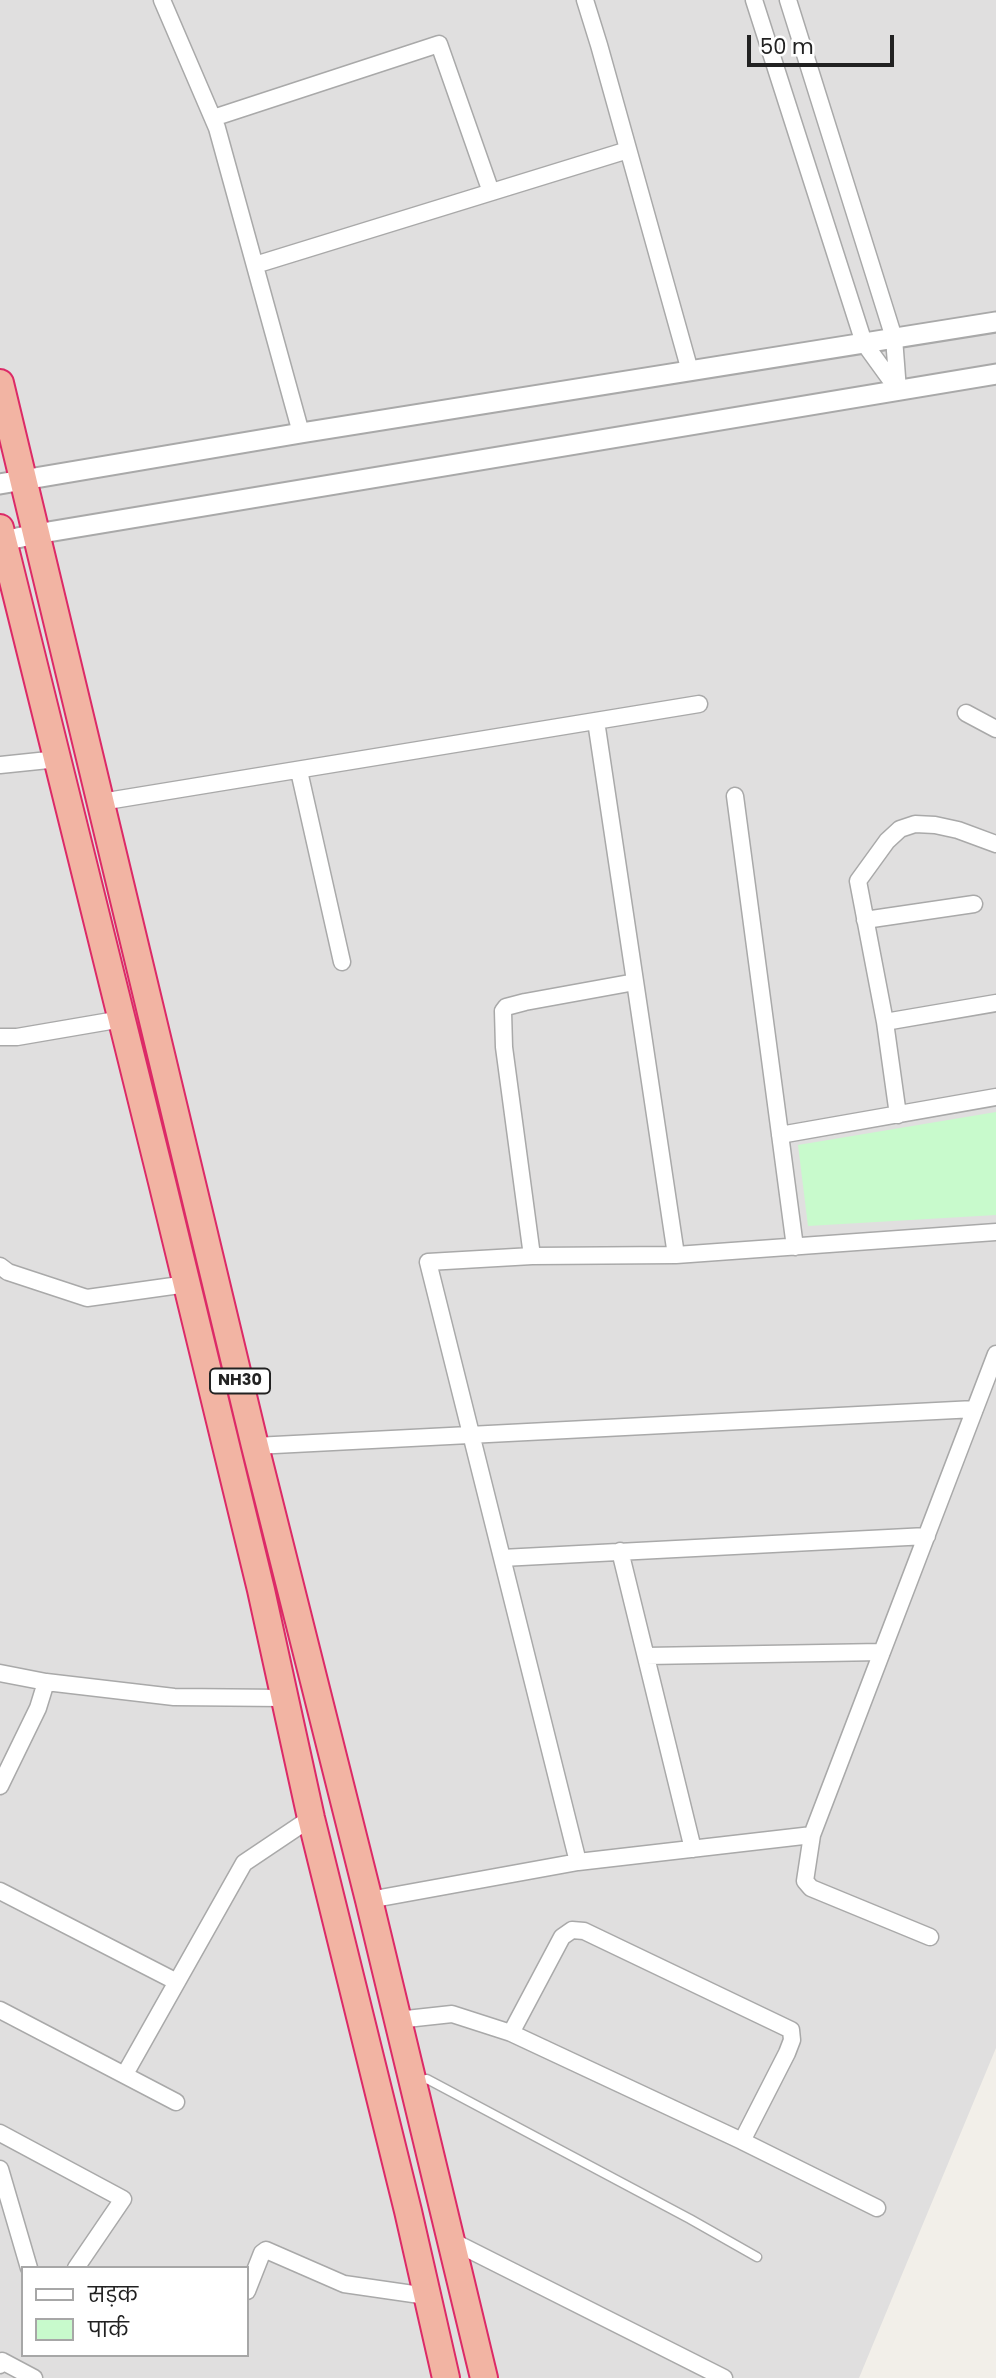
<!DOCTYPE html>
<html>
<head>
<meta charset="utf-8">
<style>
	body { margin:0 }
	#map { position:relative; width:996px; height:2378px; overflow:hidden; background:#f2efe9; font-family:Poppins,"Noto Sans Devanagari",sans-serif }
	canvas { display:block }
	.legend { position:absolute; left:21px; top:2266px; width:228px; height:91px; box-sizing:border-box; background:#fff; border:2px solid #a7a7a7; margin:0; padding:9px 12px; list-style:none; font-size:21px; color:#222 }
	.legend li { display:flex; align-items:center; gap:14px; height:35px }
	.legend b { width:35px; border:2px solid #a7a7a7 }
	.scale { position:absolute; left:747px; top:35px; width:147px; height:32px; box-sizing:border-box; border:4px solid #222; border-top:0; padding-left:9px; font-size:21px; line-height:24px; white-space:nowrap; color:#222; -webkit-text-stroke:5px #fff; paint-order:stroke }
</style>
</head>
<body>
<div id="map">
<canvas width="996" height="2378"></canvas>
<ul class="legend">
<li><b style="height:9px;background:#fff"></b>सड़क</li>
<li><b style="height:19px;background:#c8facc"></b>पार्क</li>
</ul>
<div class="scale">50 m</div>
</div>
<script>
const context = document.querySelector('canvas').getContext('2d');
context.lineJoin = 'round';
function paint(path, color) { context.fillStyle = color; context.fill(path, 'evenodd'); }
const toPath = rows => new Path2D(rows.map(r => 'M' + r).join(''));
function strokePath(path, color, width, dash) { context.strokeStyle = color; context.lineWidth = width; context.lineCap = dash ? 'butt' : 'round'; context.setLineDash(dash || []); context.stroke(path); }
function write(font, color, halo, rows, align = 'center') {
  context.font = font + ' Poppins,sans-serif'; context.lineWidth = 5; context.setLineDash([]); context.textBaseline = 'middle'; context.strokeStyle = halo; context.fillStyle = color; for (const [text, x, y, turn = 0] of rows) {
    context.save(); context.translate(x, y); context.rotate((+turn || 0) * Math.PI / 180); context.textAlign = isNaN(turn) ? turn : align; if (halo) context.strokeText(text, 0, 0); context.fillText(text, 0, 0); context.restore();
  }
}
paint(toPath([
	[0,0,996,0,996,2048,859,2378,0,2378],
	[23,2268,247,2268,247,2355,23,2355]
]), '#e0dfdf');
paint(toPath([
	[996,1112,996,1215,808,1226,798,1145]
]), '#c8facc');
const service = toPath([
	[415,2082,427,2079,690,2219,757,2257]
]);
const minor = toPath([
	[162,0,217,128,301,433],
	[585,0,599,45,690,371],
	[754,0,864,343,898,390],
	[788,0,894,338,898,390],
	[213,118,439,44,491,192],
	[255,265,628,150],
	[966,713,996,729],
	[596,721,676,1255],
	[0,765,58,759],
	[299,771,342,962],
	[735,796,795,1247],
	[101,802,699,704],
	[865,920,974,904],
	[885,1022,996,1003],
	[0,1037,17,1037,122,1019],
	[898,1115,885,1022,858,881,887,841,900,829,915,824,935,825,958,830,996,844],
	[780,1135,996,1097],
	[532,1256,504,1047,503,1011,506,1007,525,1002,635,982],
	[0,1266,8,1272,87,1298,187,1284],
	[255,1446,975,1409],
	[620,1551,693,1849],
	[502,1558,927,1536],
	[646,1656,882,1652],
	[0,1673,46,1682,174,1697,284,1698],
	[0,1786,38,1708,46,1682],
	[578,1862,428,1262,532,1256,676,1255,996,1232],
	[0,1891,177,1982],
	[369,1900,578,1862,812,1835],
	[930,1937,811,1888,805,1881,812,1835,996,1354],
	[0,2010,176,2102],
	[397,2020,452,2014,511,2033,742,2141,877,2208],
	[511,2033,562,1937,572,1930,584,1931,791,2030,792,2040,787,2053,742,2141],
	[125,2074,244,1863,311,1818],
	[0,2133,123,2199,76,2268],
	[0,2169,29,2268],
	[450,2240,724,2378],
	[247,2291,262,2253,266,2250,344,2284,427,2296],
	[0,2365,2,2361,34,2378]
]);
const tertiary = toPath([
	[0,484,301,433,996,322],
	[3,541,36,534,996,374]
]);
const trunk = toPath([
	[0,383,255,1446,369,1900,484,2378],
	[0,528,162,1182,261,1590,311,1818,408,2211,446,2378]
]);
strokePath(service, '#a9a9a9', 11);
strokePath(minor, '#a9a9a9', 19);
strokePath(tertiary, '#a9a9a9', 23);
strokePath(trunk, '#dc2a67', 30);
strokePath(service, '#fff', 8);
strokePath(minor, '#fff', 16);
strokePath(tertiary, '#fff', 19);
strokePath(trunk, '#f2b4a3', 26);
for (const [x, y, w] of [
	[240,1381,60]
]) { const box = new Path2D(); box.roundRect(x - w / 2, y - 12.5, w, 25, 5); context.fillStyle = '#fff'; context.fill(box); strokePath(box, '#222', 2); }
write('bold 16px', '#222', null, [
	["NH30",240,1381]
]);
</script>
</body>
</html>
